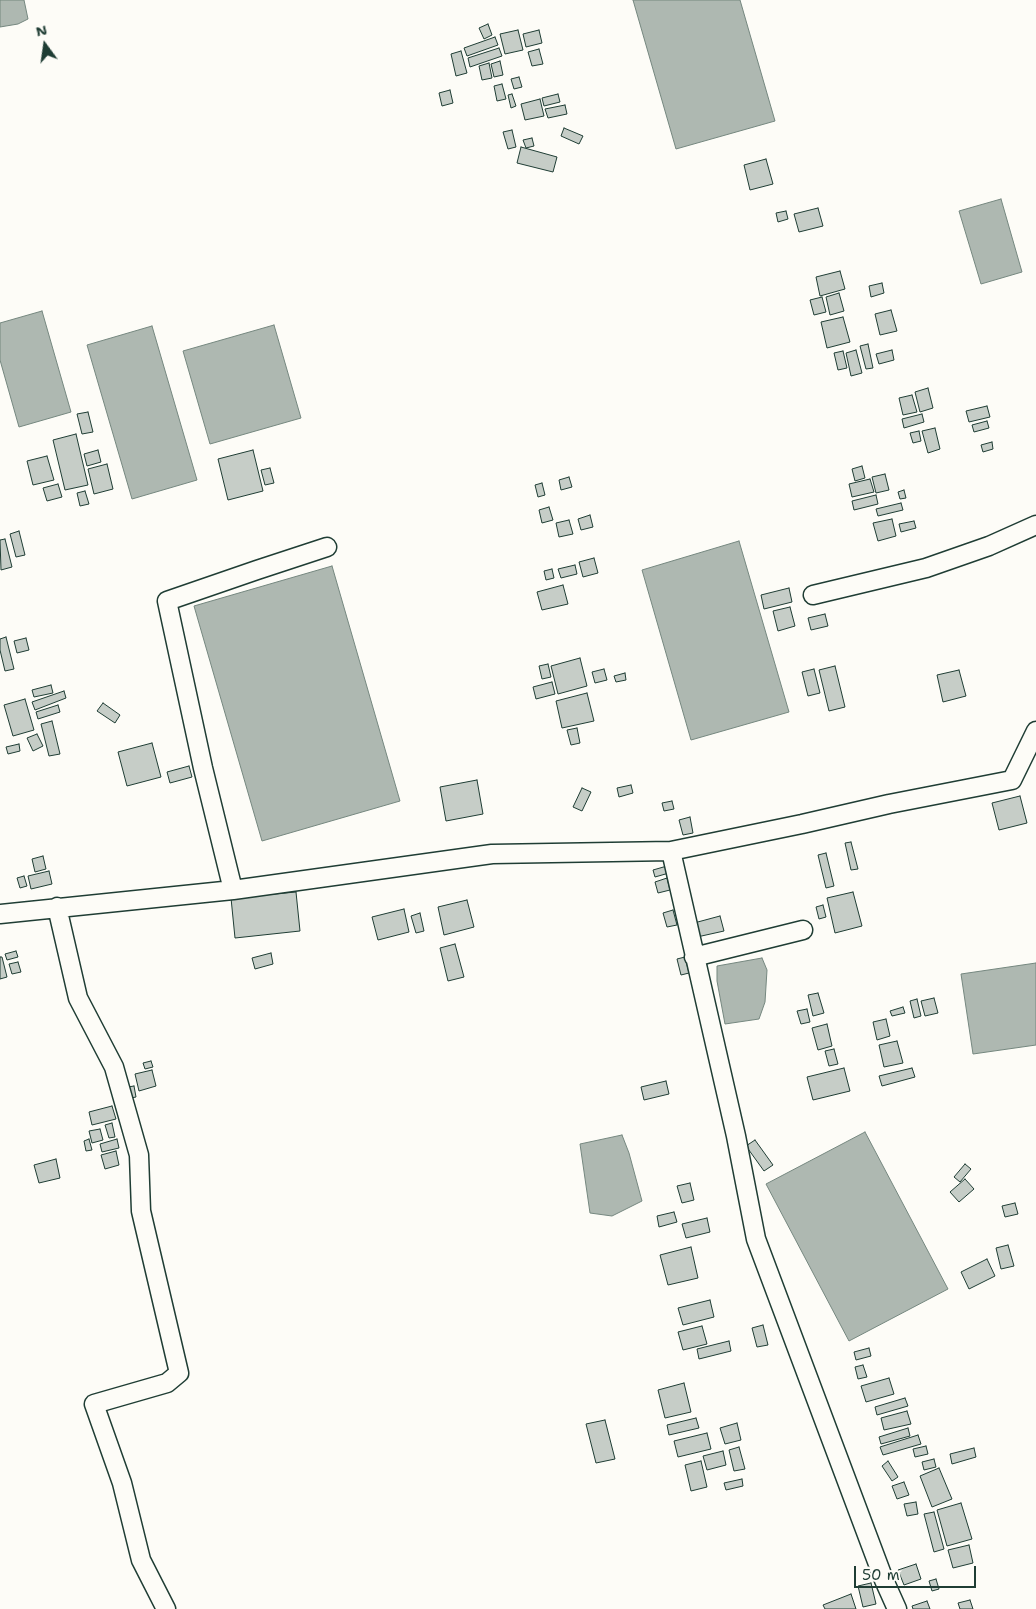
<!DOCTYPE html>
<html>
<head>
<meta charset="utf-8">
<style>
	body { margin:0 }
	#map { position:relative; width:1036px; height:1609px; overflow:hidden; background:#fdfcf7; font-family:"Shantell Sans",sans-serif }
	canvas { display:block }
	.north { position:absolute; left:20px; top:20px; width:50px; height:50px; -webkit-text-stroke:4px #fdfcf7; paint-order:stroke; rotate:346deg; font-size:14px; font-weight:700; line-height:20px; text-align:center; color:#1f3d34 }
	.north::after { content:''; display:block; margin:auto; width:18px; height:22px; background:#1f3d34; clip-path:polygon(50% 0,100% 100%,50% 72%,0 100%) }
	.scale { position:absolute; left:854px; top:1566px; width:122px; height:22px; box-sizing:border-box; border:2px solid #1f3d34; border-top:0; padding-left:6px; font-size:15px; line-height:18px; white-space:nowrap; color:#1f3d34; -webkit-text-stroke:4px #fdfcf7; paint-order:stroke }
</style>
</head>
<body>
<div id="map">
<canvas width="1036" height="1609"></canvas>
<div class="north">N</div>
<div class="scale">50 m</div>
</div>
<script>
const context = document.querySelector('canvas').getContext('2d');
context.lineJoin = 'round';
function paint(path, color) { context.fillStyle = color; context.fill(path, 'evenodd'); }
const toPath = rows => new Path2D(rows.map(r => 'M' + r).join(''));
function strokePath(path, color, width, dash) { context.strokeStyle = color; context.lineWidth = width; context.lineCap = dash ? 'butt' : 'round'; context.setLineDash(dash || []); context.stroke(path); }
const water = toPath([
	[0,0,24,0,28,19,18,24,0,27,0,0],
	[633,0,740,0,775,121,676,149,633,0],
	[1001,199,1022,272,981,284,959,211,1001,199],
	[42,311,71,412,19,427,0,360,0,323,42,311],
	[274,325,301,418,210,444,183,351,274,325],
	[152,326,197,480,132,499,87,345,152,326],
	[739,541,789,712,691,740,642,570,739,541],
	[332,566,400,801,262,841,194,606,332,566],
	[762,958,767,970,765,1002,759,1019,725,1024,717,981,717,966,762,958],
	[1036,963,1036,1045,973,1054,961,974,1036,963],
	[865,1132,948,1289,849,1341,766,1184,865,1132],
	[622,1135,629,1153,642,1201,612,1216,590,1213,580,1144,622,1135]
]);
paint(water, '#aeb8b1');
strokePath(water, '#75877f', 1);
const building = toPath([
	[488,24,492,35,484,39,479,28,488,24],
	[518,30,523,50,505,54,500,34,518,30],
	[539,30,542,43,526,47,523,34,539,30],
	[495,37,498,45,467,56,464,48,495,37],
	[499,48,502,56,470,67,468,58,499,48],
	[539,49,543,64,532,66,528,52,539,49],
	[461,51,467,73,456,76,451,54,461,51],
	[500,61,503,75,494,77,491,64,500,61],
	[489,63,492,78,482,80,479,66,489,63],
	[519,77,522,87,514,89,511,79,519,77],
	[502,84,506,99,497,101,494,86,502,84],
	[450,90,453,103,442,106,439,93,450,90],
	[512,94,516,106,511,108,508,95,512,94],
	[558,94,560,102,544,106,542,98,558,94],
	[540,99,544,116,525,120,521,104,540,99],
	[565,105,567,114,548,118,545,109,565,105],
	[564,128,583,136,579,144,561,136,564,128],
	[512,130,516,147,508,149,503,132,512,130],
	[532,138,534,146,526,148,523,140,532,138],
	[521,147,557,157,553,172,517,163,521,147],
	[766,159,773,184,750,190,744,165,766,159],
	[818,208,823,226,799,232,794,214,818,208],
	[786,211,788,219,778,222,776,213,786,211],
	[840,271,845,289,820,296,816,277,840,271],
	[882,283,884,293,871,297,869,286,882,283],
	[839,293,844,311,830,315,826,297,839,293],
	[822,297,826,312,814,315,810,300,822,297],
	[891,310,897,331,880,335,875,314,891,310],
	[843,317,850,342,827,348,821,322,843,317],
	[868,344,873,368,866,369,860,346,868,344],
	[856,350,862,373,851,376,846,353,856,350],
	[892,350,894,360,879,364,876,354,892,350],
	[843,351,847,368,838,370,834,353,843,351],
	[928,388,933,408,920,412,915,392,928,388],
	[912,395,917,412,903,415,899,398,912,395],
	[987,406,990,417,969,422,966,411,987,406],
	[88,412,93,432,82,434,77,414,88,412],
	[922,414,924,422,904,428,902,419,922,414],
	[987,421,989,428,974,432,972,425,987,421],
	[935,428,940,449,928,453,922,431,935,428],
	[919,431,921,441,913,443,910,433,919,431],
	[76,434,88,485,65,490,53,440,76,434],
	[992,442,993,449,983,452,981,445,992,442],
	[98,450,101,462,87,466,84,454,98,450],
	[253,450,263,491,228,500,218,459,253,450],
	[47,456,54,480,33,485,27,461,47,456],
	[107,464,113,489,94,494,88,469,107,464],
	[862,466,865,478,855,481,852,469,862,466],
	[270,468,274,483,265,485,261,470,270,468],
	[885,474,889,490,876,493,872,477,885,474],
	[569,477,572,487,561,490,559,480,569,477],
	[870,479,874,492,852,497,849,484,870,479],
	[542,483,545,495,538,497,535,485,542,483],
	[58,484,62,497,47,501,43,488,58,484],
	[904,490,906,498,900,499,898,492,904,490],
	[85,491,89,504,80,506,77,493,85,491],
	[876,495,878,504,854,510,852,501,876,495],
	[901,503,903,510,878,516,876,509,901,503],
	[549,507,553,520,542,523,539,510,549,507],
	[590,515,593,527,581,530,578,519,590,515],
	[892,519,896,536,878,541,873,523,892,519],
	[569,520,573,534,559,537,556,523,569,520],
	[914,521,916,528,901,532,899,524,914,521],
	[19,531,25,555,16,557,10,534,19,531],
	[5,539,12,567,1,570,0,540,5,539],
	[594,558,598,573,583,577,579,562,594,558],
	[575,565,577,574,561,578,558,569,575,565],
	[552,569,554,578,546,580,544,571,552,569],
	[563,585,568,604,542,610,537,592,563,585],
	[789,588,792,602,764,609,761,595,789,588],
	[790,607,795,626,778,631,773,611,790,607],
	[825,614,828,626,811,630,808,618,825,614],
	[6,637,14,669,5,671,0,650,0,639,6,637],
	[26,638,29,650,17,653,14,641,26,638],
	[580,658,587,686,558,694,551,666,580,658],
	[548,664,551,677,542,679,539,666,548,664],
	[835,666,845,707,829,711,819,670,835,666],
	[604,669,607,680,595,683,592,672,604,669],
	[814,669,820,693,808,696,802,672,814,669],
	[959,670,966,696,943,702,937,675,959,670],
	[625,673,626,680,616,682,614,676,625,673],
	[552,682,555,694,536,699,533,687,552,682],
	[51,685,53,693,34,697,32,690,51,685],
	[64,691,66,698,35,710,32,702,64,691],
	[587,693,594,721,562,728,556,701,587,693],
	[25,699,34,730,13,736,4,705,25,699],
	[103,703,120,715,115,723,97,711,103,703],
	[58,705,60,712,38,719,36,712,58,705],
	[52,721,60,754,49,756,41,724,52,721],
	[577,728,580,743,571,745,567,730,577,728],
	[37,734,43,746,33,751,27,738,37,734],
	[152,743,161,777,127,786,118,752,152,743],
	[19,744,20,751,8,754,6,747,19,744],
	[189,766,192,777,170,783,167,772,189,766],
	[477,780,483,814,446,821,440,787,477,780],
	[631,785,633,793,619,797,617,788,631,785],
	[582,788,591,792,582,811,573,807,582,788],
	[1020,796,1027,823,999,830,992,803,1020,796],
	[672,801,674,809,664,811,662,803,672,801],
	[690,817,693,833,683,835,679,820,690,817],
	[851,842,858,869,851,870,845,843,851,842],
	[826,853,834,886,826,888,818,855,826,853],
	[43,856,46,869,35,872,32,859,43,856],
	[667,866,669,873,655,877,653,870,667,866],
	[49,871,52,884,31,889,28,876,49,871],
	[24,876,27,886,20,888,17,878,24,876],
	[667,878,670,890,658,893,655,882,667,878],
	[296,892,300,931,235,938,231,898,296,892],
	[853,892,862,926,835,933,827,898,853,892],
	[467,900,474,927,444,935,438,907,467,900],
	[823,905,826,917,819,919,816,907,823,905],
	[404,909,409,932,378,940,372,917,404,909],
	[673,910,677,925,667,927,663,913,673,910],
	[420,913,424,931,416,933,411,916,420,913],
	[720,916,724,931,697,937,694,923,720,916],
	[455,944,464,977,448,981,440,948,455,944],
	[16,951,18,957,7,960,5,954,16,951],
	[271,953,273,964,255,969,252,958,271,953],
	[0,957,2,957,7,977,0,979,0,957],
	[685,957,689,973,681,975,677,959,685,957],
	[18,962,21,972,12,974,9,964,18,962],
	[818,993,824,1013,813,1016,808,995,818,993],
	[934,998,938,1013,925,1016,921,1001,934,998],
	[917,999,921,1016,914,1018,910,1001,917,999],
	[903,1007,905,1013,892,1016,890,1011,903,1007],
	[807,1009,810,1022,801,1024,797,1011,807,1009],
	[886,1019,890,1036,877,1040,873,1022,886,1019],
	[827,1024,832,1046,818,1050,812,1028,827,1024],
	[897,1041,903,1063,884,1067,879,1045,897,1041],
	[834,1049,838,1064,829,1066,825,1051,834,1049],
	[151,1061,153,1067,145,1069,143,1063,151,1061],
	[844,1068,850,1091,813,1100,807,1077,844,1068],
	[912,1068,915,1077,882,1086,879,1076,912,1068],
	[152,1070,156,1086,139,1091,135,1074,152,1070],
	[666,1081,669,1094,644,1100,641,1087,666,1081],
	[134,1086,136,1097,131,1098,128,1087,134,1086],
	[112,1106,116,1119,92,1125,89,1112,112,1106],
	[112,1123,115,1137,109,1138,105,1125,112,1123],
	[100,1129,103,1140,92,1143,89,1131,100,1129],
	[89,1139,92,1150,86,1151,84,1141,89,1139],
	[117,1139,119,1148,102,1152,100,1144,117,1139],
	[755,1140,773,1165,764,1171,746,1146,755,1140],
	[116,1151,119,1165,105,1169,101,1155,116,1151],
	[56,1159,60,1178,39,1183,34,1165,56,1159],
	[965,1164,971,1169,960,1182,954,1177,965,1164],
	[965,1179,974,1189,959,1202,950,1192,965,1179],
	[690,1183,694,1200,682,1203,677,1186,690,1183],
	[1015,1203,1018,1214,1005,1217,1002,1206,1015,1203],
	[674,1212,677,1222,659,1227,657,1216,674,1212],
	[707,1218,710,1232,686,1238,682,1224,707,1218],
	[1008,1245,1014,1266,1001,1269,996,1248,1008,1245],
	[691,1247,698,1278,668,1285,660,1255,691,1247],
	[987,1259,995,1276,969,1289,961,1272,987,1259],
	[710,1300,714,1317,683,1325,678,1308,710,1300],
	[763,1325,768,1345,757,1347,752,1328,763,1325],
	[702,1326,707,1344,683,1350,678,1332,702,1326],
	[729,1341,731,1351,699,1359,697,1349,729,1341],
	[869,1348,871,1356,856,1360,854,1352,869,1348],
	[863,1365,867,1377,858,1379,855,1367,863,1365],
	[889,1378,894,1394,866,1402,861,1386,889,1378],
	[684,1383,691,1412,665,1418,658,1390,684,1383],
	[905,1398,908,1406,877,1415,875,1407,905,1398],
	[907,1411,911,1424,884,1430,881,1418,907,1411],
	[696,1418,699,1428,669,1435,667,1425,696,1418],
	[605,1420,615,1459,596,1463,586,1424,605,1420],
	[737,1423,741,1440,725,1444,720,1428,737,1423],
	[908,1428,910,1436,881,1444,879,1437,908,1428],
	[707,1433,711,1449,678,1457,674,1441,707,1433],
	[918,1435,921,1444,883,1455,880,1447,918,1435],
	[926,1446,928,1454,915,1457,913,1449,926,1446],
	[739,1447,745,1469,734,1471,729,1450,739,1447],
	[974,1448,976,1457,952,1464,950,1454,974,1448],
	[723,1451,726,1465,707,1470,703,1456,723,1451],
	[934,1459,936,1467,924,1470,922,1462,934,1459],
	[701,1461,707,1487,691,1491,685,1465,701,1461],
	[888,1461,898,1477,892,1481,882,1466,888,1461],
	[939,1468,952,1499,932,1507,920,1476,939,1468],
	[742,1479,743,1486,726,1490,724,1483,742,1479],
	[904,1482,909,1495,897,1499,892,1486,904,1482],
	[916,1502,918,1514,907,1516,904,1504,916,1502],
	[961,1503,972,1539,947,1546,937,1510,961,1503],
	[934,1512,944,1549,934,1552,924,1514,934,1512],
	[969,1545,973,1563,953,1568,948,1550,969,1545],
	[916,1564,921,1579,904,1585,898,1570,916,1564],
	[936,1579,939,1589,932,1591,929,1581,936,1579],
	[871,1583,876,1604,863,1607,858,1586,871,1583],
	[851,1594,856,1609,825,1609,823,1605,851,1594],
	[970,1600,973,1609,960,1609,958,1603,970,1600],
	[927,1601,930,1609,913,1609,912,1606,927,1601]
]);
paint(building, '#c6cdc7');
strokePath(building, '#1f3d34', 1);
const minor = toPath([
	[813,595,926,568,989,546,1036,525],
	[671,851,802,824,889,804,1012,780,1036,731],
	[233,890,203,768,167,601,257,570,327,547],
	[57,907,78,998,114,1067,139,1155,141,1211,179,1373,167,1383,94,1404,122,1483,141,1560,166,1609],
	[0,914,233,890,492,854,671,851,736,1136,756,1239,884,1580,897,1609],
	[694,957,803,930]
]);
strokePath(minor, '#1f3d34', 21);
strokePath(minor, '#fdfcf7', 18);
</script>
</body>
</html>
